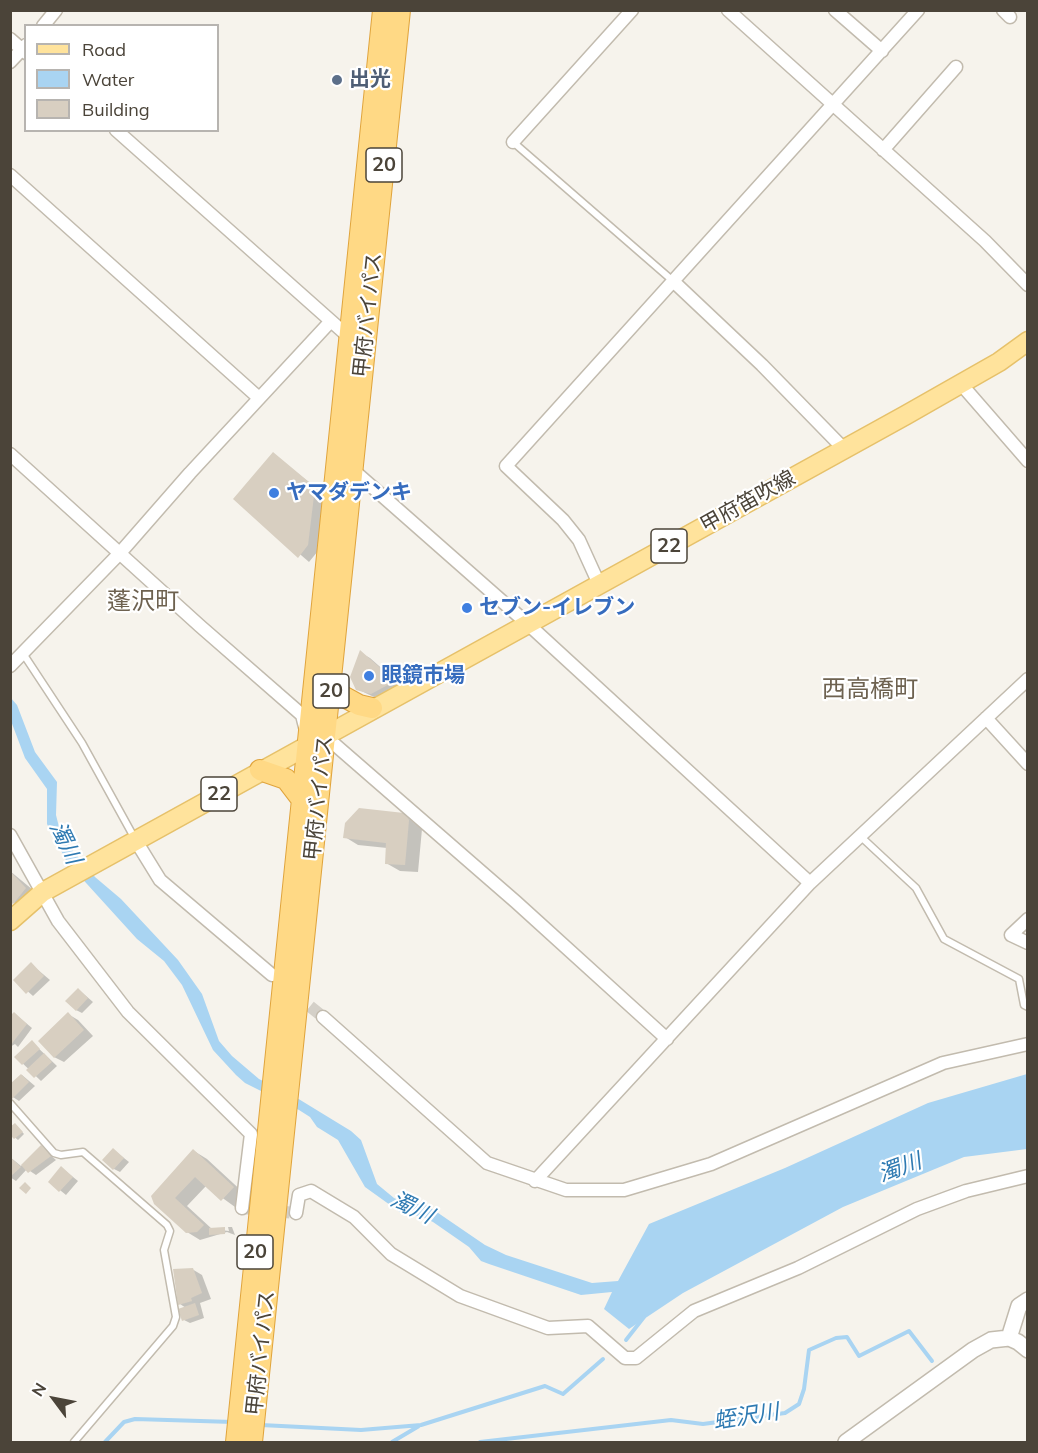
<!DOCTYPE html>
<html>
<head>
<meta charset="utf-8">
<style>
	body { margin:0 }
	#map { position:relative; width:1038px; height:1453px; overflow:hidden; background:#f6f3ec; font-family:Mulish,sans-serif }
	canvas { display:block }
	.frame { position:absolute; inset:0; border:12px solid #4b4439; pointer-events:none }
	.legend { position:absolute; left:24px; top:24px; width:195px; height:108px; box-sizing:border-box; background:#fff; border:2px solid #b7b4b0; margin:0; padding:8px 10px; list-style:none; font-size:18px; color:#4b4439 }
	.legend li { display:flex; align-items:center; gap:12px; height:30px }
	.legend b { width:30px; border:2px solid #b7b4b0 }
	.north { position:absolute; left:24px; top:1369px; width:60px; height:60px; -webkit-text-stroke:4px #fff; paint-order:stroke; rotate:302deg; font-size:16px; font-weight:700; line-height:24px; text-align:center; color:#4b4439 }
	.north::after { content:''; display:block; margin:auto; width:21px; height:27px; background:#4b4439; clip-path:polygon(50% 0,100% 100%,50% 72%,0 100%) }
</style>
</head>
<body>
<div id="map">
<canvas width="1038" height="1453"></canvas>
<div class="frame"></div>
<ul class="legend">
<li><b style="height:8px;background:#ffe39c"></b>Road</li>
<li><b style="height:16px;background:#a9d4f2"></b>Water</li>
<li><b style="height:16px;background:#d8cfc1"></b>Building</li>
</ul>
<div class="north">N</div>
</div>
<script>
const context = document.querySelector('canvas').getContext('2d');
context.lineJoin = 'round';
function paint(path, color) { context.fillStyle = color; context.fill(path, 'evenodd'); }
const toPath = rows => new Path2D(rows.map(r => 'M' + r).join(''));
function strokePath(path, color, width, dash) { context.strokeStyle = color; context.lineWidth = width; context.lineCap = dash ? 'butt' : 'round'; context.setLineDash(dash || []); context.stroke(path); }
function write(font, color, halo, rows, align = 'center') {
  context.font = font + ' Mulish,"Noto Sans JP",sans-serif'; context.lineWidth = 4.5; context.setLineDash([]); context.textBaseline = 'middle'; context.strokeStyle = halo; context.fillStyle = color; for (const [text, x, y, turn = 0] of rows) {
    context.save(); context.translate(x, y); context.rotate((+turn || 0) * Math.PI / 180); context.textAlign = isNaN(turn) ? turn : align; if (halo) context.strokeText(text, 0, 0); context.fillText(text, 0, 0); context.restore();
  }
}
paint(toPath([
	[10,697,17,705,35,752,57,782,56,815,59,827,74,852,95,877,121,899,178,960,202,994,219,1041,232,1056,259,1079,297,1098,351,1131,361,1140,377,1184,394,1198,407,1204,425,1204,485,1245,506,1255,592,1283,618,1281,649,1224,785,1168,928,1103,1027,1074,1027,1149,964,1157,843,1207,683,1293,629,1329,604,1309,612,1292,581,1295,489,1264,481,1261,469,1247,433,1222,420,1216,404,1215,365,1187,338,1140,317,1127,310,1117,299,1110,245,1083,236,1075,213,1050,182,985,164,961,137,939,67,862,47,824,47,789,25,758,11,721]
]), '#a9d4f2');
paint(toPath([
	[273,454,324,494,318,551,309,562,235,498],
	[361,653,370,658,403,687,382,698,374,697,357,689],
	[403,814,422,829,418,872,400,871,386,863,387,848,358,845,345,837],
	[10,871,33,890,23,908,10,900],
	[31,964,50,980,33,996,15,980],
	[78,989,93,1002,82,1013,76,1010],
	[68,1014,78,1020,93,1036,64,1062,54,1057],
	[10,1018,20,1018,32,1028,18,1047,15,1044,10,1047],
	[32,1042,57,1066,41,1081,16,1057],
	[22,1075,35,1086,19,1101,10,1095,10,1086],
	[17,1126,24,1134,18,1140,10,1133],
	[41,1147,56,1160,36,1175,27,1169,16,1181,10,1177,10,1157,21,1166],
	[114,1150,129,1162,120,1172,114,1169],
	[194,1151,207,1159,246,1195,235,1207,206,1186,187,1206,212,1229,229,1231,228,1227,232,1227,235,1235,227,1232,200,1240,187,1232,155,1204],
	[62,1168,78,1181,66,1195,50,1182],
	[192,1269,202,1275,211,1299,200,1303,204,1318,190,1323,184,1320,186,1308,180,1304]
]), '#0003');
strokePath(toPath([
	[626,1340,644,1317],
	[261,1425,361,1430,421,1425,545,1386,563,1394,603,1359],
	[105,1442,124,1422,135,1419,233,1422],
	[392,1442,419,1426],
	[480,1442,671,1420,703,1424,785,1413,799,1404,804,1389,809,1350,836,1338,847,1337,859,1356,909,1331,932,1361]
]), '#a9d4f2', 4);
paint(toPath([
	[273,452,315,487,308,545,298,558,233,499],
	[360,650,395,681,371,694,356,690,350,677],
	[359,808,404,813,409,820,405,865,385,864,386,843,343,838,345,823],
	[10,871,26,888,13,904,10,902],
	[31,962,44,976,26,994,13,980],
	[78,988,88,998,76,1011,65,1001],
	[14,1012,27,1024,10,1046,10,1016],
	[68,1012,84,1030,54,1058,38,1041],
	[32,1040,40,1049,22,1065,14,1057],
	[44,1053,52,1062,34,1078,26,1070],
	[21,1074,29,1082,12,1099,10,1084],
	[15,1123,23,1132,14,1139,10,1135,10,1127],
	[41,1145,51,1156,28,1173,21,1165],
	[113,1148,124,1158,113,1170,102,1160],
	[193,1149,234,1187,221,1201,195,1177,175,1198,204,1225,197,1232,186,1233,154,1204,151,1196],
	[10,1157,21,1167,10,1177],
	[61,1166,73,1177,59,1192,48,1182],
	[25,1182,31,1188,26,1194,19,1188],
	[225,1227,225,1234,209,1235,209,1228],
	[193,1268,202,1293,191,1298,192,1301,178,1305,173,1269],
	[195,1303,199,1315,182,1321,178,1309]
]), '#d8cfc1');
strokePath(toPath([
	[296,995,323,1017],
	[242,1208,296,1213]
]), '#d4d0c8', 12, [12, 6]);
const service = toPath([
	[513,142,673,281],
	[24,655,82,743,135,839],
	[859,835,916,888,944,939,1019,979,1024,1005,1028,1007],
	[10,1103,54,1153,61,1155,83,1152,167,1225,170,1231,164,1250,176,1317,173,1326,74,1442]
]);
const minor = toPath([
	[728,10,985,241,1028,285],
	[835,10,882,51],
	[1003,10,1010,17],
	[43,26,56,10],
	[10,39,26,53],
	[10,62,26,45],
	[116,130,349,337],
	[513,142,632,10],
	[883,150,956,67],
	[10,175,259,398],
	[673,281,762,365,844,449],
	[961,384,1028,461],
	[10,454,200,626,302,715,305,727],
	[353,470,529,625,810,883],
	[599,584,579,540,563,520,506,466,918,10],
	[10,666,120,553,190,473,330,322],
	[986,718,1028,764],
	[325,736,516,902,667,1039],
	[10,835,58,921,128,1012,251,1134,242,1208],
	[136,841,160,880,272,975],
	[1028,919,1011,935,1028,943],
	[323,1017,487,1163,566,1190,624,1190,711,1164,943,1063,1028,1044],
	[535,1181,810,883,1028,679],
	[296,1213,299,1195,311,1191,354,1217,391,1254,460,1296,548,1328,588,1326,625,1358,636,1358,694,1311,798,1268,917,1209,966,1191,1028,1176]
]);
const tertiary = toPath([
	[1009,1338,1019,1306,1028,1300],
	[846,1442,973,1350,991,1340,1009,1338,1018,1342,1028,1350]
]);
const primary = toPath([
	[10,921,43,892,906,415,999,362,1028,341]
]);
const trunk = toPath([
	[333,680,339,694,359,705,372,708],
	[260,770,286,779,302,800],
	[236,1442,383,10],
	[252,1442,400,10]
]);
strokePath(service, '#c2bbae', 9);
strokePath(minor, '#c2bbae', 15);
strokePath(tertiary, '#c2bbae', 18);
strokePath(primary, '#e6c16a', 21);
strokePath(trunk, '#e0a43c', 22);
strokePath(service, '#fff', 6);
strokePath(minor, '#fff', 12);
strokePath(tertiary, '#fff', 15);
strokePath(primary, '#ffe39c', 18);
strokePath(trunk, '#ffd985', 20);
for (const [x, y, r, color] of [
	[337,80,6,"#5c6f8a"],
	[274,493,6,"#3f7fe0"],
	[467,608,6,"#3f7fe0"],
	[369,676,6,"#3f7fe0"]
]) { const dot = new Path2D(); dot.arc(x, y, r, 0, 2 * Math.PI); context.fillStyle = color; context.fill(dot); strokePath(dot, '#fff', 2); }
for (const [x, y, w] of [
	[384,165,36],
	[669,546,36],
	[331,691,36],
	[219,794,36],
	[255,1252,36]
]) { const box = new Path2D(); box.roundRect(x - w / 2, y - 17, w, 34, 4.5); context.fillStyle = '#fff'; context.fill(box); strokePath(box, '#4b4439', 1.5); }
write('bold 20px', '#4b4439', null, [
	["20",384,165],
	["22",669,546],
	["20",331,691],
	["22",219,794],
	["20",255,1252]
]);
write('bold 21px', '#4e5e75', '#fff', [
	["出光",349,80]
], 'left');
write('21px', '#4b4439', '#fff', [
	["甲府バイパス",368,315,-84],
	["甲府笛吹線",748,502,-29],
	["甲府バイパス",319,798,-84],
	["甲府バイパス",261,1353,-84]
]);
write('bold 21px', '#366cbe', '#fff', [
	["ヤマダデンキ",286,493],
	["セブン-イレブン",479,608],
	["眼鏡市場",381,676]
], 'left');
write('italic 22px', '#2e7ab2', '#fff', [
	["濁川",65,843,64],
	["濁川",900,1168,-20],
	["濁川",412,1208,26],
	["蛭沢川",746,1417,-9]
]);
write('24px', '#6e6250', '#fff', [
	["蓬沢町",143,602],
	["西高橋町",870,690]
]);
</script>
</body>
</html>
